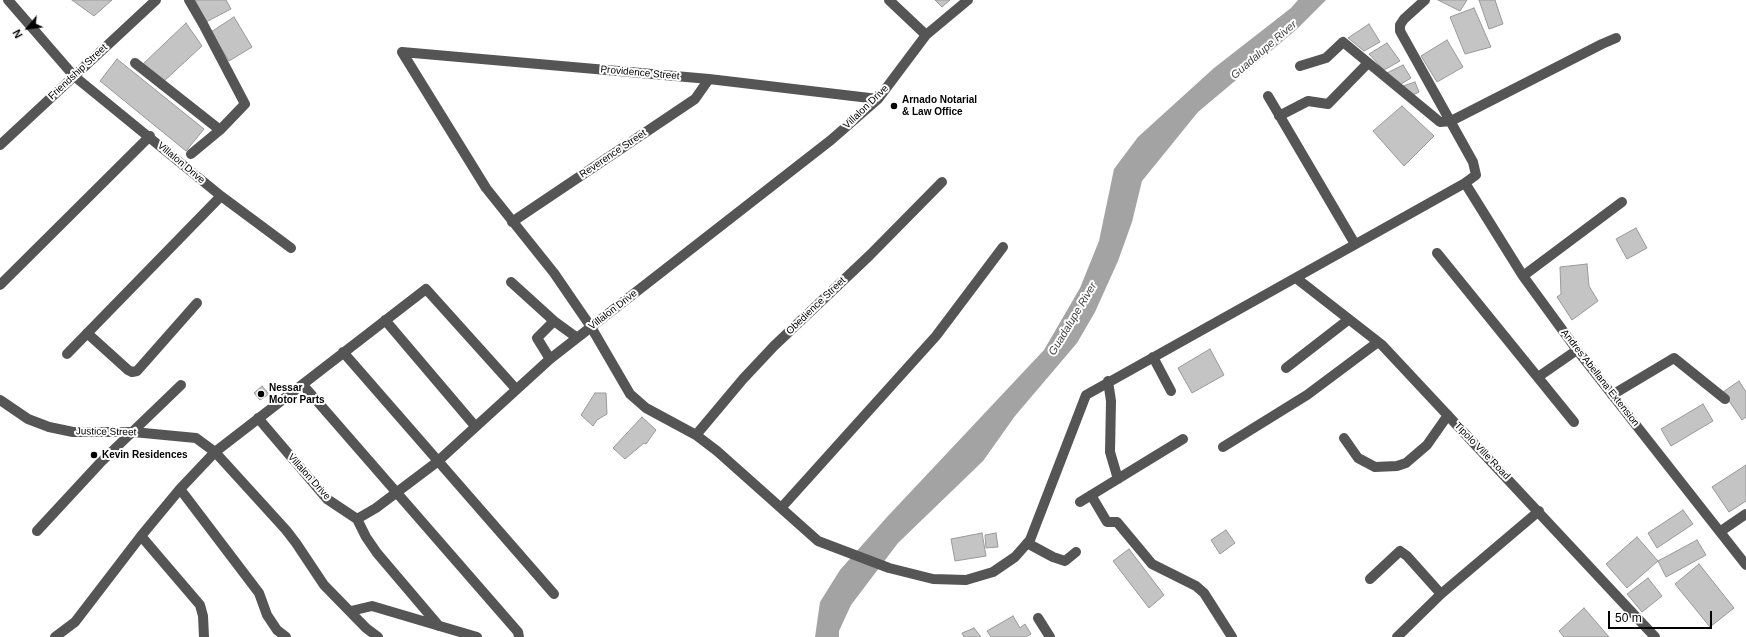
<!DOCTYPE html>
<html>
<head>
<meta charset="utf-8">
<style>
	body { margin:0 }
	#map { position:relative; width:1746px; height:637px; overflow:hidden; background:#fff; font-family:Arial,sans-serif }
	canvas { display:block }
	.north { position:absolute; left:8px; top:8px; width:40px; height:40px; -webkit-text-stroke:3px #fff; paint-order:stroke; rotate:241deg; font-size:11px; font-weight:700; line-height:16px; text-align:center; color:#000 }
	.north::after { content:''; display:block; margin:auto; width:14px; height:18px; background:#000; clip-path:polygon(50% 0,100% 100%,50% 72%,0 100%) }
	.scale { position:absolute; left:1608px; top:611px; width:104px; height:18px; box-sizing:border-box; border:2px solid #000; border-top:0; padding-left:5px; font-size:12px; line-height:14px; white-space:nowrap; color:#000; -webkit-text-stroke:3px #fff; paint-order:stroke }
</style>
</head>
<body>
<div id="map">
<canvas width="1746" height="637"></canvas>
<div class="north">N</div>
<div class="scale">50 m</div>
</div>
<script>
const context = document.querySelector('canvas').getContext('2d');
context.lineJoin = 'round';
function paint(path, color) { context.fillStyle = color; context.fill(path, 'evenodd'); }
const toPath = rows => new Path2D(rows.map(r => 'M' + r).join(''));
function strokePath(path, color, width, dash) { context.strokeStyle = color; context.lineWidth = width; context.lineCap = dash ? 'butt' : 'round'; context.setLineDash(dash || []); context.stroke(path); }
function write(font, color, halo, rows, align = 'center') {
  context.font = font + ' Arial,sans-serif'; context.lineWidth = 4; context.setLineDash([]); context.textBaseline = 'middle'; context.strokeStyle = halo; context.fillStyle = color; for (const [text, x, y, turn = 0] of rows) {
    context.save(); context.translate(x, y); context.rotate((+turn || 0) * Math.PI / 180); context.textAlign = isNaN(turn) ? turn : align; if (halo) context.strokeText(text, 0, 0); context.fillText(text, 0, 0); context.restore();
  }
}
paint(toPath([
	[1298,0,1326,0,1297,29,1198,112,1142,181,1132,222,1118,261,1095,312,1077,343,1015,416,983,461,898,543,851,605,839,631,839,637,815,637,820,602,840,570,887,517,1044,350,1080,288,1099,241,1114,169,1138,137,1214,68,1291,8]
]), '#a3a3a3');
const building = toPath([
	[72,0,112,0,94,16,72,0],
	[195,0,226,0,231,9,206,22,195,0],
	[935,0,950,0,942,7,935,0],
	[1438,0,1467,0,1460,11,1438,0],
	[1479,0,1495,0,1503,24,1489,29,1479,0],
	[1474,8,1491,47,1465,54,1450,17,1474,8],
	[234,17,252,47,229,61,211,32,234,17],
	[186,23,202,46,163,82,143,64,186,23],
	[1369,24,1380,42,1364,51,1348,38,1369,24],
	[1447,40,1463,67,1437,82,1421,56,1447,40],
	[1387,43,1400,61,1384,70,1369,54,1387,43],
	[117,59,204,129,186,151,100,81,117,59],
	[1403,65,1411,78,1401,84,1387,73,1403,65],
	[1415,82,1419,92,1413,95,1403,86,1415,82],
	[1402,106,1434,136,1404,166,1373,131,1402,106],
	[1636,228,1647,248,1627,259,1616,239,1636,228],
	[1587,264,1589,286,1598,301,1572,320,1557,297,1561,294,1560,267,1587,264],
	[1210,349,1224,375,1192,393,1178,368,1210,349],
	[1739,381,1746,392,1746,417,1742,420,1723,392,1739,381],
	[262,386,269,394,260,400,254,393,262,386],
	[595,393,606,393,607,414,597,420,593,426,581,415,595,393],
	[1703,404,1713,421,1671,446,1661,429,1703,404],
	[642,417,656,430,646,444,644,443,625,459,613,448,642,417],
	[1746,465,1746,501,1729,512,1712,487,1746,465],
	[1683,510,1693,524,1657,548,1648,533,1683,510],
	[1226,530,1235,543,1220,554,1211,540,1226,530],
	[982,533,986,556,955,561,951,539,982,533],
	[996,533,998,547,986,548,985,535,996,533],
	[1637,537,1658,561,1627,588,1606,564,1637,537],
	[1697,540,1706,555,1666,577,1658,561,1697,540],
	[1129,549,1164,595,1149,608,1113,561,1129,549],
	[1699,564,1734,608,1710,627,1675,584,1699,564],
	[1648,578,1662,596,1642,612,1627,594,1648,578],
	[1584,608,1609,637,1564,637,1559,631,1584,608],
	[1013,616,1020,628,1025,624,1031,634,1026,637,991,637,987,631,1013,616],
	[974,628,981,637,964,637,962,633,974,628]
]);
paint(building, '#c4c4c4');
strokePath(building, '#999', 1);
strokePath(toPath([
	[8,0,74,76,221,196,291,248],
	[189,0,203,24,245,104,220,130,191,154],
	[889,0,926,35],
	[402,52,486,188,554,273,591,327,630,394,646,408,696,435,717,451,818,541,889,568,933,579,966,580,993,572,1015,557,1030,540,1086,395,1465,183,1476,175,1473,162,1400,31,1400,25,1404,19,1425,0],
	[402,52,709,79,878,99],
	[135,63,220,130],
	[1300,66,1326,58,1343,42,1440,122,1451,121,1602,44,1616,38],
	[1268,96,1355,244],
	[1279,116,1308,101,1328,104,1368,63],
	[0,145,156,0],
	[1465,183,1523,276,1577,350,1746,565],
	[512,222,695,99,709,79],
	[1437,253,1574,422],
	[1523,276,1622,202],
	[1296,278,1382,345,1655,637],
	[511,282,554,321,576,337],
	[0,285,150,136],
	[385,320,475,426],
	[87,333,128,370,132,372,137,371,197,303],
	[343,352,554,594],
	[67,354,221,196],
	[1153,357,1171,391],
	[550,359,537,338,554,321],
	[1286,368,1348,320],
	[1538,377,1577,350],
	[1108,381,1111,401,1110,452,1118,479],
	[303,385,518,632,519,637],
	[1612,395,1674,358,1725,399],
	[0,400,28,419,49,427,73,432,133,432,196,438,215,452,286,530,296,543,324,585,366,628,378,637],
	[258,418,327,499,357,519],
	[696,435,743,379,774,346,870,255,942,182],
	[1344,438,1358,458,1375,467,1397,466,1406,463,1427,445,1448,415],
	[1223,447,1307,395,1378,342],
	[180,489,259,593,267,615,277,630,286,637],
	[1091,495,1107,522,1117,522,1152,564,1196,586,1204,593,1232,637],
	[1080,502,1183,439],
	[782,507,936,336,1003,247],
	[357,519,376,508,437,462,550,359,831,140,878,99,926,35,968,0],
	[357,519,366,537,377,553,439,626],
	[37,531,100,463,181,385],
	[1721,531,1746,514],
	[141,536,200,605,203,616,204,637],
	[1027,543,1053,557,1065,561,1076,552],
	[1370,579,1400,551,1407,556,1441,594],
	[351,611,372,606,477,637],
	[1038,618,1050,637],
	[55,637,75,622,141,536,180,489,215,452,426,289,516,389],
	[1397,637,1441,594,1539,511]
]), '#555', 10);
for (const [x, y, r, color] of [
	[894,106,4,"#000"],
	[261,394,4,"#000"],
	[94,455,4,"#000"]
]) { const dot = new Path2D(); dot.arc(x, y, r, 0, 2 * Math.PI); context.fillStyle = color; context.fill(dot); strokePath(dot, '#fff', 1.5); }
write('10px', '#000', '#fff', [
	["Friendship Street",78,72,-43],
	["Providence Street",640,73,5],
	["Villalon Drive",866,107,-44],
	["Reverence Street",613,154,-34],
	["Villalon Drive",181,163,40],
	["Obedience Street",816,306,-44],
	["Villalon Drive",613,310,-38],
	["Andres Abellana Extension",1600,378,52],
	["Justice Street",106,432,1],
	["Tipolo Ville Road",1482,451,46],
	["Villalon Drive",309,477,48]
]);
write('bold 10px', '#000', '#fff', [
	["Arnado Notarial",902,100],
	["& Law Office",902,112],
	["Nessar",269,388],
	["Motor Parts",269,400],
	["Kevin Residences",102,455]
], 'left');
write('italic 11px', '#444', '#fff', [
	["Guadalupe River",1264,50,-41],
	["Guadalupe River",1073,319,-59]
]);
</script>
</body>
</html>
